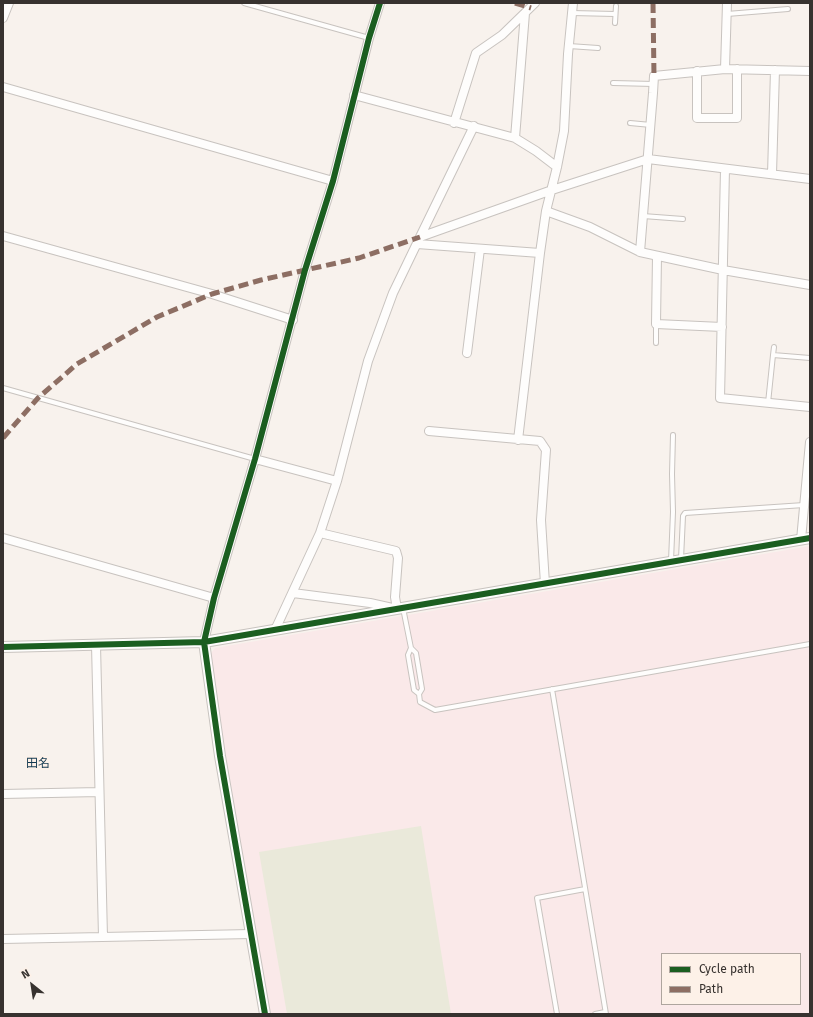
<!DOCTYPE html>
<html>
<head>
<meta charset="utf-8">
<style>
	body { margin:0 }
	#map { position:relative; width:813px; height:1017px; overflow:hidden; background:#f8f2ed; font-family:"Fira Sans",sans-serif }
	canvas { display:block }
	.frame { position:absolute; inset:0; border:4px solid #37322f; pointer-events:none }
	.legend { position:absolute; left:661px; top:953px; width:140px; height:52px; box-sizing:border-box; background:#fdf1e8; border:1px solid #aea59e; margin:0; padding:5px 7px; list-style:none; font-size:12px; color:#37322f }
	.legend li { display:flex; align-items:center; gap:8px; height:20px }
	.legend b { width:20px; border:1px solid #aea59e }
	.north { position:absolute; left:12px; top:965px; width:40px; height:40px; -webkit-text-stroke:3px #fdf1e8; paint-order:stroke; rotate:330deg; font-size:11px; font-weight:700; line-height:16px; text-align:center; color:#37322f }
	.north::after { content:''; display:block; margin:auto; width:14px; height:18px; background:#37322f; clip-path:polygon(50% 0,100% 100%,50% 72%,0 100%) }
</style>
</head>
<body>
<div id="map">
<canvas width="813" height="1017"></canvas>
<div class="frame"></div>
<ul class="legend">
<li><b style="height:5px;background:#1b5e20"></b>Cycle path</li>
<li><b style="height:5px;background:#8d6e63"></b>Path</li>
</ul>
<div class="north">N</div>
</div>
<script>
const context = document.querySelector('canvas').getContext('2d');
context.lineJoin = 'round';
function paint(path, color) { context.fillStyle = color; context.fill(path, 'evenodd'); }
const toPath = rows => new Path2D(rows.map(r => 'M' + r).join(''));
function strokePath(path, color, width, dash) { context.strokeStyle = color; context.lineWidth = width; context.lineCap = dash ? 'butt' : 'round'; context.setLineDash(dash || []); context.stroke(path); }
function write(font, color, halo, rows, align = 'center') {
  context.font = font + ' "Fira Sans","Noto Sans JP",sans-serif'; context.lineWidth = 3; context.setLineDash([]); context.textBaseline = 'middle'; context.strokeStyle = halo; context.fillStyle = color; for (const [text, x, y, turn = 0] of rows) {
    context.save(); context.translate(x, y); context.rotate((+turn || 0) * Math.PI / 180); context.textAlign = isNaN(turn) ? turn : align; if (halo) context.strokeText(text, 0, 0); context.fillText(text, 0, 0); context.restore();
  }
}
paint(toPath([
	[810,546,810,1014,269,1014,224,744,211,653,215,648],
	[662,954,800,954,800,1004,662,1004]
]), '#fae9e9');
paint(toPath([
	[421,826,451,1014,287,1014,259,852]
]), '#eae9da');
const service = toPath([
	[244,3,369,38],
	[572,13,615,14],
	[727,14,788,9],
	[615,23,616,6],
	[569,46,598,48],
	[613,83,654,84],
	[630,123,651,125],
	[643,216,683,219],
	[656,343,656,324],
	[773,355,774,347],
	[3,388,255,459],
	[768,403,773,355,810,358],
	[681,559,683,516,685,513,804,505],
	[671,561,673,512,672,474,673,435],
	[403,608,411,648,416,653,422,689,419,694],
	[411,648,408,655,414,690,419,694,420,702,435,710,810,644],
	[552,689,606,1014],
	[557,1014,537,898,585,889],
	[595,1014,605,1012]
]);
const minor = toPath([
	[3,18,9,3],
	[725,69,727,3],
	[697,71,697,118,737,118,737,69],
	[3,87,333,181],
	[354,95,515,138,536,151,557,167],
	[454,123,476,53,502,35,535,3],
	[515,138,525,13],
	[725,169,720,398,810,407],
	[772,174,775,70],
	[546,211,590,227,640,252,723,270,810,285],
	[3,236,212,294,293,320],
	[420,237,552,190,648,159,810,179],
	[417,244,540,253],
	[640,252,653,93,654,76,725,69,810,71],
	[657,256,656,324,722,327],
	[467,353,480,249],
	[429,431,540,441,546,450,541,520,545,584],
	[518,440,540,253,546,211,557,167,564,131,568,54,573,3],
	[255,459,337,481,320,533,275,630],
	[337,481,368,361,393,293,420,237,474,126],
	[3,538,214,598],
	[801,540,810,442],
	[293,593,370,603,397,609,395,597,398,558,396,551,320,533],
	[204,642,214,598,255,459,305,270,333,181,369,38,380,3],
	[96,645,103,937],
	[3,794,99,792],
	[3,939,251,934]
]);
const tertiary = toPath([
	[204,642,220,756,265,1014],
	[3,647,204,642,810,538]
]);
strokePath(service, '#c8c3bf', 6);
strokePath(minor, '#c8c3bf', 10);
strokePath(tertiary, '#c8c3bf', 12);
strokePath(service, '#fefdfc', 4);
strokePath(minor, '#fefdfc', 8);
strokePath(tertiary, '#fefdfc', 10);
strokePath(toPath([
	[515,3,531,8],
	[653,3,654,76],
	[3,438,38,398,77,364,157,317,212,294,261,280,359,258,420,237]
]), '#8d6e63', 5, [10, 5]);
strokePath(toPath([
	[3,647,204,642,810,538],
	[265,1014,220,756,204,642,214,598,255,459,305,270,333,181,369,38,380,3]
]), '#1b5e20', 6);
write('12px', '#113850', '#fdf1e8', [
	["田名",38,764]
]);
</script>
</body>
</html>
